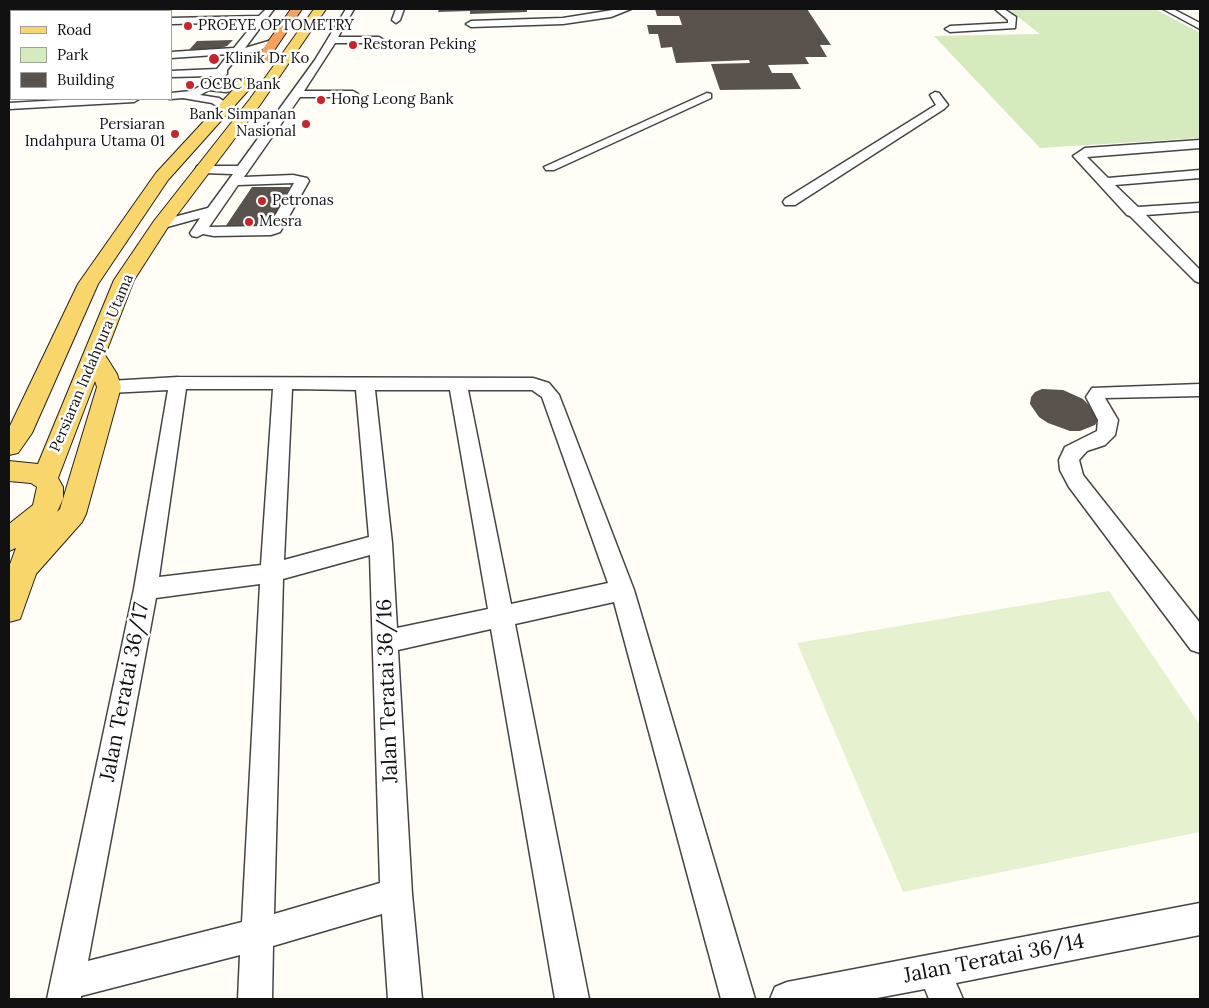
<!DOCTYPE html>
<html>
<head>
<meta charset="utf-8">
<style>
	body { margin:0 }
	#map { position:relative; width:1209px; height:1008px; overflow:hidden; background:#fffdf5; font-family:Lora,serif }
	canvas { display:block }
	.frame { position:absolute; inset:0; border:10px solid #111; pointer-events:none }
	.legend { position:absolute; left:10px; top:10px; width:162px; height:90px; box-sizing:border-box; background:#fff; border:1px solid #a0a0a0; margin:0; padding:6px 9px; list-style:none; font-size:15px; color:#111 }
	.legend li { display:flex; align-items:center; gap:10px; height:25px }
	.legend b { width:25px; border:1px solid #a0a0a0 }
</style>
</head>
<body>
<div id="map">
<canvas width="1209" height="1008"></canvas>
<div class="frame"></div>
<ul class="legend">
<li><b style="height:6px;background:#f9d66b"></b>Road</li>
<li><b style="height:14px;background:#d5ebbd"></b>Park</li>
<li><b style="height:14px;background:#5a524d"></b>Building</li>
</ul>
</div>
<script>
const context = document.querySelector('canvas').getContext('2d');
context.lineJoin = 'round';
function paint(path, color) { context.fillStyle = color; context.fill(path, 'evenodd'); }
const toPath = rows => new Path2D(rows.map(r => 'M' + r).join(''));
function strokePath(path, color, width, dash) { context.strokeStyle = color; context.lineWidth = width; context.lineCap = dash ? 'butt' : 'round'; context.setLineDash(dash || []); context.stroke(path); }
function write(font, color, halo, rows, align = 'center') {
  context.font = font + ' Lora,serif'; context.lineWidth = 5; context.setLineDash([]); context.textBaseline = 'middle'; context.strokeStyle = halo; context.fillStyle = color; for (const [text, x, y, turn = 0] of rows) {
    context.save(); context.translate(x, y); context.rotate((+turn || 0) * Math.PI / 180); context.textAlign = isNaN(turn) ? turn : align; if (halo) context.strokeText(text, 0, 0); context.fillText(text, 0, 0); context.restore();
  }
}
paint(toPath([
	[1008,9,1155,9,1200,33,1200,138,1040,148,934,36,1040,34]
]), '#d5ebbd');
paint(toPath([
	[1109,591,1200,725,1200,832,903,892,797,643]
]), '#e6f2cf');
paint(toPath([
	[439,9,527,9,527,12,470,14,470,11,438,12],
	[655,9,807,9,831,45,820,45,827,57,805,57,809,64,768,65,772,73,792,73,801,89,720,90,711,64,750,63,749,60,676,63,672,47,661,48,658,34,649,34,647,25,682,25,679,16,657,16],
	[233,40,227,46,218,49,189,50,197,41],
	[252,187,290,187,267,229,223,230],
	[1042,389,1063,390,1083,399,1096,412,1098,420,1095,425,1080,431,1070,431,1048,423,1039,417,1030,404,1031,397,1035,392]
]), '#5a524d');
const minor = toPath([
	[9,9,14,10,15,11,9,15,9,9],
	[35,9,96,9,93,11,33,11,35,9],
	[266,9,274,9,245,48,272,40,277,43,255,52,240,54,227,70,227,74,216,84,225,86,250,77,255,80,254,82,226,92,209,90,200,95,219,98,231,106,231,110,223,110,212,103,183,98,171,99,169,99,171,99,171,93,191,91,206,83,212,76,171,77,171,71,217,69,229,54,171,58,171,52,234,48,255,22,171,24,171,18,259,16,266,9],
	[346,9,354,9,338,37,379,37,384,40,379,43,335,43,304,91,353,91,358,94,353,97,300,97,244,177,293,175,307,178,309,181,280,232,271,235,214,236,203,234,197,237,192,236,190,233,200,218,160,229,155,228,153,225,155,222,208,208,233,174,202,173,196,169,197,166,238,166,315,60,346,9],
	[294,183,269,226,209,227,238,185,294,183],
	[396,9,404,9,400,20,396,23,392,20,396,9],
	[619,9,631,9,611,17,563,24,471,27,466,24,471,21,563,18,619,9],
	[995,9,1004,9,1016,17,1015,28,950,32,945,29,950,26,1008,23,1008,20,995,9],
	[1163,9,1173,9,1200,23,1200,29,1163,9],
	[9,27,11,27,11,33,9,33,9,27],
	[11,49,11,56,9,57,9,50,11,49],
	[9,80,11,80,11,86,9,86,9,80],
	[935,92,939,93,948,105,944,109,795,205,785,205,783,202,785,199,936,105,930,95,935,92],
	[707,93,711,94,711,98,554,170,546,170,544,167,707,93],
	[79,99,139,99,134,102,9,109,9,103,79,99],
	[1200,140,1200,148,1087,157,1108,178,1200,170,1200,178,1115,185,1138,207,1200,203,1200,211,1146,215,1200,270,1200,283,1195,281,1130,216,1127,215,1073,156,1085,148,1200,140],
	[178,377,533,378,549,383,559,395,634,590,755,999,721,999,614,602,515,624,589,999,555,999,491,629,398,650,412,894,422,999,388,999,382,914,273,946,272,999,238,999,240,955,81,996,81,999,47,999,134,589,168,390,109,393,103,391,100,387,103,383,109,381,178,377],
	[186,389,273,389,261,565,159,577,186,389],
	[292,389,356,390,369,537,284,560,292,389],
	[375,390,450,390,488,609,397,628,392,543,375,390],
	[468,390,532,390,542,397,608,583,511,604,468,390],
	[370,555,380,883,274,914,283,579,370,555],
	[260,584,242,922,88,961,156,598,260,584],
	[1200,384,1200,396,1105,398,1118,420,1115,435,1105,445,1087,451,1079,460,1083,475,1200,623,1200,653,1191,650,1069,487,1060,470,1059,460,1065,447,1097,431,1098,420,1086,397,1092,388,1200,384],
	[1200,903,1200,935,956,983,963,999,929,999,925,989,872,999,770,999,775,987,787,982,1200,903]
]);
const major = toPath([
	[314,9,326,9,260,105,168,227,134,280,105,355,117,374,121,387,86,514,82,522,36,574,20,619,9,622,9,567,16,548,9,551,9,524,33,505,37,487,31,483,9,481,9,461,38,464,114,280,154,221,250,99,314,9],
	[95,381,97,387,60,509,57,512,63,499,63,487,58,478,95,381],
	[248,78,253,79,255,82,253,85,168,180,98,284,32,433,18,453,9,455,9,428,78,284,156,173,243,79,248,78]
]);
const highway = toPath([
	[291,9,302,9,271,55,273,59,272,62,262,62,258,56,291,9]
]);
strokePath(minor, '#444', 3);
strokePath(major, '#222', 2);
strokePath(highway, '#222', 2);
paint(minor, '#fff');
paint(major, '#f9d66b');
paint(highway, '#f5a25d');
for (const [x, y, r, color] of [
	[188,26,5,"#c4262e"],
	[353,45,5,"#c4262e"],
	[214,59,6,"#c4262e"],
	[190,85,5,"#c4262e"],
	[321,100,5,"#c4262e"],
	[306,124,5,"#c4262e"],
	[175,134,5,"#c4262e"],
	[262,201,5,"#c4262e"],
	[249,222,5,"#c4262e"]
]) { const dot = new Path2D(); dot.arc(x, y, r, 0, 2 * Math.PI); context.fillStyle = color; context.fill(dot); strokePath(dot, '#fff', 2); }
write('15px', '#111', '#fff', [
	["PROEYE OPTOMETRY",198,26],
	["Restoran Peking",363,45],
	["Klinik Dr Ko",225,59],
	["OCBC Bank",200,85],
	["Hong Leong Bank",331,100],
	["Bank Simpanan",296,115,"right"],
	["Nasional",296,132,"right"],
	["Persiaran",165,125,"right"],
	["Indahpura Utama 01",165,142,"right"],
	["Petronas",272,201],
	["Mesra",259,222]
], 'left');
write('15px', '#111', '#fff', [
	["Persiaran Indahpura Utama",92,363,-67]
]);
write('21px', '#111', '#fff', [
	["Jalan Teratai 36/16",388,691,-92],
	["Jalan Teratai 36/17",125,692,-79],
	["Jalan Teratai 36/14",994,959,-11]
]);
</script>
</body>
</html>
